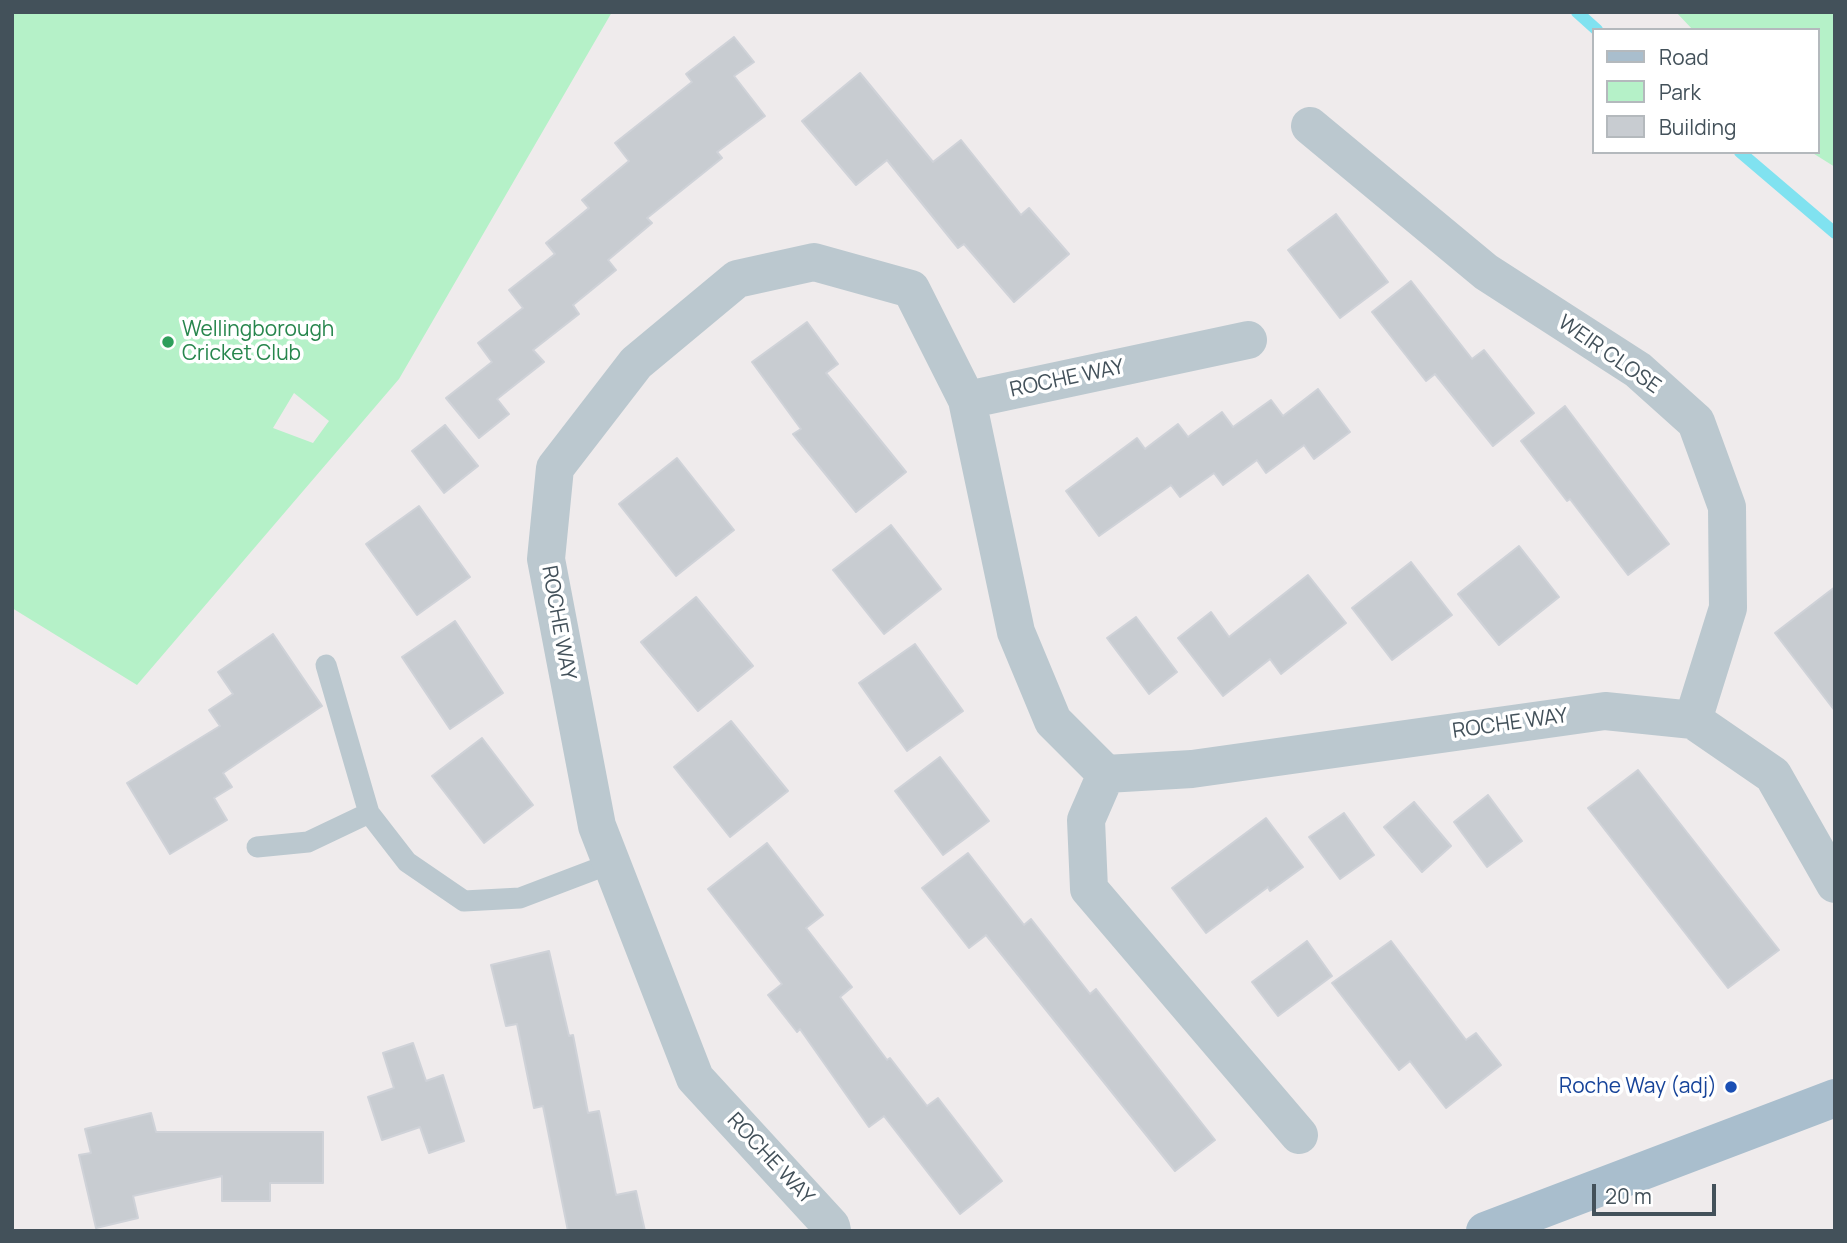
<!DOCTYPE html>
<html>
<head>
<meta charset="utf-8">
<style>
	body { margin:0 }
	#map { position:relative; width:1847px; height:1243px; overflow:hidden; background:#efebec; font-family:Manrope,sans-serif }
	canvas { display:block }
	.frame { position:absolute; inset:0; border:14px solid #43515a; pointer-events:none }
	.legend { position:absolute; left:1592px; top:28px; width:228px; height:126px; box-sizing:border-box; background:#fff; border:2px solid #b4b9bd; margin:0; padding:9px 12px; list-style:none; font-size:21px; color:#43515a }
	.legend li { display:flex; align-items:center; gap:14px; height:35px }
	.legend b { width:35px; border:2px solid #b4b9bd }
	.scale { position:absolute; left:1592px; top:1184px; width:124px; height:32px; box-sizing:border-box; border:4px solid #43515a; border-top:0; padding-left:9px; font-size:21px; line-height:24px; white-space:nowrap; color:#43515a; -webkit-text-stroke:5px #fff; paint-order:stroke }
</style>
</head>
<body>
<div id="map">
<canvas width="1847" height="1243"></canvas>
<div class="frame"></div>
<ul class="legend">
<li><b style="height:9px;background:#a9becd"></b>Road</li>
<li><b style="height:19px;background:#b5f1c8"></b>Park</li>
<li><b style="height:19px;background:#c8ccd1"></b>Building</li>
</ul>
<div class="scale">20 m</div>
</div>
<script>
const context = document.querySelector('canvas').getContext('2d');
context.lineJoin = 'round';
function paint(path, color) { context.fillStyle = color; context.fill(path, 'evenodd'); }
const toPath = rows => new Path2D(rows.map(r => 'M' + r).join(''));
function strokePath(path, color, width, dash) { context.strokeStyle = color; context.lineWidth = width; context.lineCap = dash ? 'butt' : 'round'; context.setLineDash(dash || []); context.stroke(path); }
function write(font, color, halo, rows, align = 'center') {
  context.font = font + ' Manrope,sans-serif'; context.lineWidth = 7; context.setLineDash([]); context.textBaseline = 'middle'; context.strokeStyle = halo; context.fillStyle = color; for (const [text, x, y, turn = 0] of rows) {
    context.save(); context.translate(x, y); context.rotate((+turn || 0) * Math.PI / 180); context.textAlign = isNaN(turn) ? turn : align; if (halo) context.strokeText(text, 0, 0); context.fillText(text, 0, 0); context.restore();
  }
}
paint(toPath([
	[12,12,612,12,399,379,137,685,12,608],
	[294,393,329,421,313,443,273,428],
	[1676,12,1835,12,1835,167,1811,152,1817,152,1817,30,1693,30]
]), '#b5f1c8');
strokePath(toPath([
	[1577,12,1597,30],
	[1740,152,1835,233]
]), '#80e2f0', 12);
const building = toPath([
	[734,37,754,62,734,76,765,116,717,152,722,158,647,218,652,223,608,260,616,270,573,305,579,314,533,350,544,362,497,399,509,414,479,438,446,398,492,362,478,343,523,308,509,290,555,254,546,243,589,208,582,200,629,161,615,143,692,82,686,74,734,37],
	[860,73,933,162,961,140,1021,215,1029,208,1069,254,1014,302,964,244,958,248,887,160,856,185,802,121,860,73],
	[1336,214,1388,282,1340,318,1288,250,1336,214],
	[1411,281,1472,359,1484,350,1534,413,1493,446,1435,374,1426,381,1372,312,1411,281],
	[807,322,838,364,826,373,906,472,856,512,793,434,801,429,752,362,807,322],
	[1318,389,1350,432,1314,459,1304,445,1266,473,1257,460,1223,485,1214,473,1180,497,1171,485,1099,536,1066,491,1137,438,1145,449,1178,424,1188,437,1222,412,1233,427,1271,400,1283,416,1318,389],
	[1565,406,1669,544,1628,575,1570,499,1567,501,1521,441,1565,406],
	[445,425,478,466,444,493,412,451,445,425],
	[677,458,734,530,676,576,619,504,677,458],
	[419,506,470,577,417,615,366,544,419,506],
	[891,525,941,589,884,634,833,570,891,525],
	[1519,546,1559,597,1499,645,1458,594,1519,546],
	[1411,562,1452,615,1392,660,1352,608,1411,562],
	[1308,575,1346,623,1281,674,1270,659,1223,696,1178,638,1211,612,1229,637,1308,575],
	[1835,587,1835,711,1775,633,1835,587],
	[696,597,753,666,698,711,641,642,696,597],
	[1136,617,1177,672,1149,694,1107,638,1136,617],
	[455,621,503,693,450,729,402,657,455,621],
	[273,634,322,706,223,773,232,787,214,798,227,820,170,854,127,783,220,726,209,710,233,694,218,672,273,634],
	[915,644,963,711,907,751,859,683,915,644],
	[731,721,788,791,730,837,674,767,731,721],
	[482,738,533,805,484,843,432,776,482,738],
	[940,757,989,821,943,855,895,791,940,757],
	[1638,770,1779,950,1728,988,1588,808,1638,770],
	[1488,795,1522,841,1487,867,1454,822,1488,795],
	[1414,802,1451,846,1422,872,1384,827,1414,802],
	[1344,813,1374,855,1340,879,1309,837,1344,813],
	[1266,818,1303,867,1270,891,1268,887,1206,933,1172,888,1266,818],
	[767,843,823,915,806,928,852,987,840,997,887,1060,890,1058,927,1106,938,1098,1002,1181,960,1214,884,1116,869,1127,800,1029,797,1032,768,995,782,984,708,889,767,843],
	[968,853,1024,925,1031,919,1090,994,1096,989,1215,1140,1175,1171,986,935,969,948,922,888,968,853],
	[1307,941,1332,976,1278,1016,1252,982,1307,941],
	[1391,941,1466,1040,1476,1033,1501,1065,1446,1108,1410,1061,1399,1070,1332,983,1391,941],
	[549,951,569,1036,573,1035,588,1113,599,1111,616,1195,636,1191,645,1231,568,1231,543,1106,534,1108,517,1024,506,1026,491,965,549,951],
	[413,1043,426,1081,443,1075,464,1141,429,1153,420,1127,382,1140,368,1097,394,1088,383,1053,413,1043],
	[151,1113,156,1132,323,1132,323,1183,270,1183,270,1201,222,1201,222,1176,133,1196,138,1218,96,1228,79,1155,91,1153,85,1129,151,1113]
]);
paint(building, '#c8ccd1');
strokePath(building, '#cfd2d8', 2);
strokePath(toPath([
	[326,665,369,813,407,862,464,901,520,898,612,863],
	[257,847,308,842,369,813]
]), '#bbc8cf', 21);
strokePath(toPath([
	[1310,126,1486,272,1638,370,1696,422,1727,507,1728,608,1693,720],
	[967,400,1248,340],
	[1106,774,1086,820,1089,889,1299,1135],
	[832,1231,831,1226,695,1078,597,826,546,559,555,468,636,363,737,279,814,262,911,289,967,400,1016,632,1053,721,1106,774,1192,769,1605,711,1693,720,1773,775,1835,884]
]), '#bbc8cf', 38);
strokePath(toPath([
	[1485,1231,1835,1098]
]), '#a9becd', 38);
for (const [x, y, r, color] of [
	[168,342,7,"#2e9e5b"],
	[1731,1087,7,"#1a4fb4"]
]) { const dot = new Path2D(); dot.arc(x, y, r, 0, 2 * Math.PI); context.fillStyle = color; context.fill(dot); strokePath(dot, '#fff', 2.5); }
write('21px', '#27864d', '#fff', [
	["Wellingborough",182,330],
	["Cricket Club",182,354]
], 'left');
write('21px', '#43515a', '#fff', [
	["WEIR CLOSE",1609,355,35],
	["ROCHE WAY",1067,379,-12],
	["ROCHE WAY",558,623,80],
	["ROCHE WAY",1510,724,-8],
	["ROCHE WAY",770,1159,47]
]);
write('21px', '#164399', '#fff', [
	["Roche Way (adj)",1717,1087]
], 'right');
</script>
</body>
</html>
